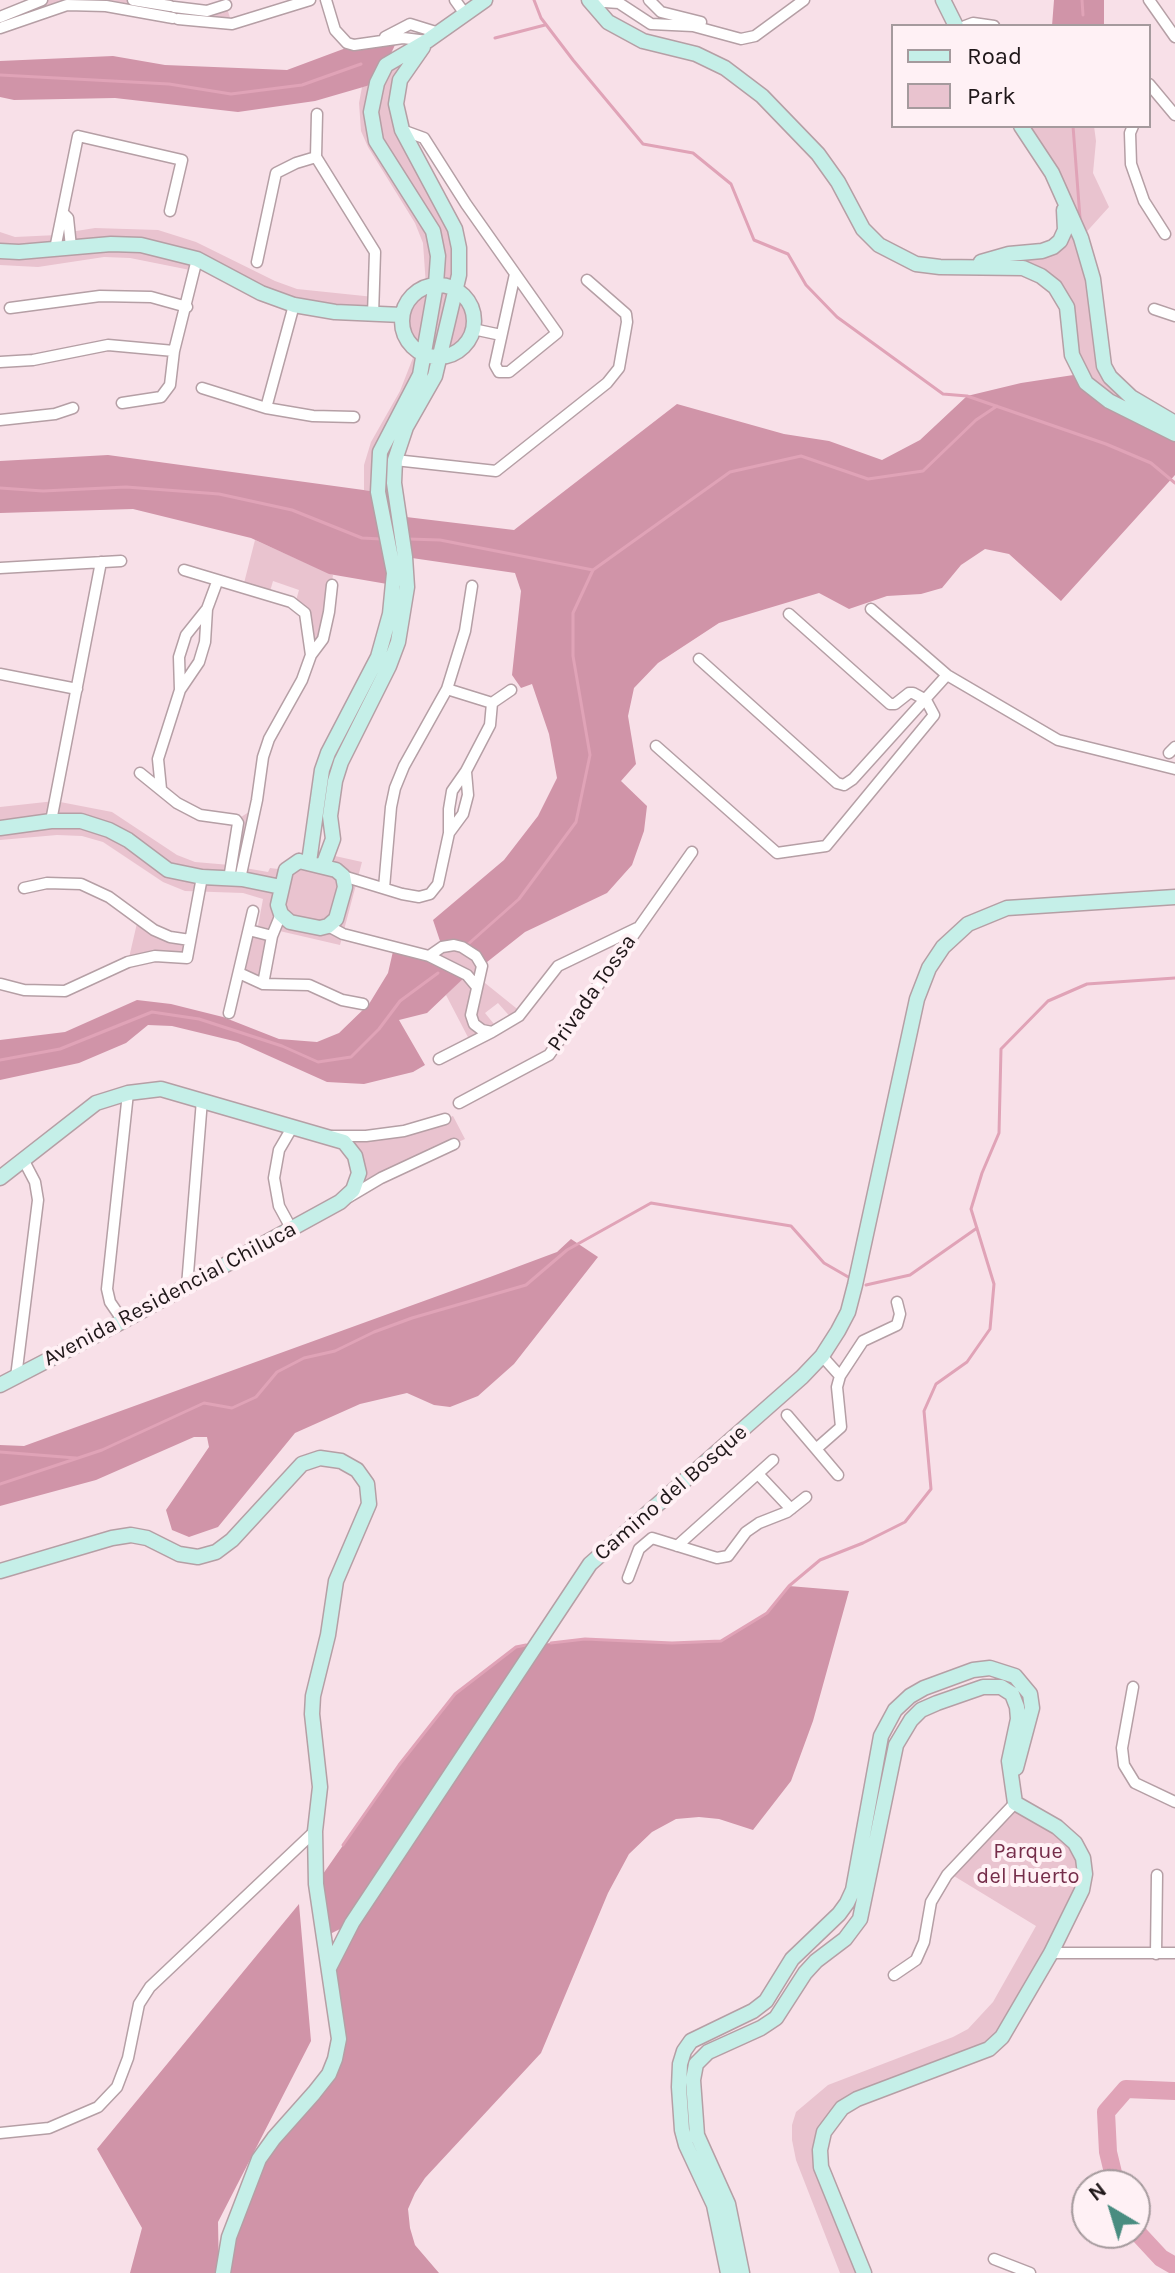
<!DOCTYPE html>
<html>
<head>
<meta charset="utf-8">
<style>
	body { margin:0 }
	#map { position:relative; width:1175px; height:2273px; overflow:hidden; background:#f8e0e8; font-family:Karla,sans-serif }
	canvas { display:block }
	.legend { position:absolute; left:891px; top:24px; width:260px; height:104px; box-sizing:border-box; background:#fff1f5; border:2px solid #a59a9d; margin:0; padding:10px 14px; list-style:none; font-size:24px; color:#1f1719 }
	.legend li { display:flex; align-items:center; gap:16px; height:40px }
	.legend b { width:40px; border:2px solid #a59a9d }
	.north { position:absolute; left:1071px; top:2169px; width:80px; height:80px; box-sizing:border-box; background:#fff1f5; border:2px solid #a59a9d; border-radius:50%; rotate:322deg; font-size:22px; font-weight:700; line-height:32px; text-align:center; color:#1f1719 }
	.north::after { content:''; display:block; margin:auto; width:28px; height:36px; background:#498c80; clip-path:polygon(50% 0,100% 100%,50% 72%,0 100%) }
</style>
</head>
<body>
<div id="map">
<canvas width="1175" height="2273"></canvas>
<ul class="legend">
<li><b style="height:10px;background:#c5efe8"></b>Road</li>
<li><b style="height:22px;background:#e9c3cf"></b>Park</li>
</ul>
<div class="north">N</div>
</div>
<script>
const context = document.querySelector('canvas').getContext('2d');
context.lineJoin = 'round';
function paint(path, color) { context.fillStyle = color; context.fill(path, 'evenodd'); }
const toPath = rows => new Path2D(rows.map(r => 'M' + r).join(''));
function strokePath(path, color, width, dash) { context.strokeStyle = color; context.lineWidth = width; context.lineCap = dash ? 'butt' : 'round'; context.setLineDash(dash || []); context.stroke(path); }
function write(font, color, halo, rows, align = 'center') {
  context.font = font + ' Karla,sans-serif'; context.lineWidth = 8; context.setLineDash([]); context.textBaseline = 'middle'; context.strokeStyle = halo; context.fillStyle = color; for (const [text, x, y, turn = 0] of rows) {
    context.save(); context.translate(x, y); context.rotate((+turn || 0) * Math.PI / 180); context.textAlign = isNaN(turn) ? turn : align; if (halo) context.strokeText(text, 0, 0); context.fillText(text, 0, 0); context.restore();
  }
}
paint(toPath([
	[42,0,133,0,207,11,226,5,232,24,85,5,0,28,0,17],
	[427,41,396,104,455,229,456,289,469,302,474,320,473,329,470,337,458,351,440,357,399,444,404,617,348,747,329,826,317,824,318,787,390,614,378,492,364,490,364,465,371,442,400,391,416,350,403,332,402,315,408,300,426,286,423,243,415,223,368,147,361,131,359,103,362,87,377,83,386,65],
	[1021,126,1094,126,1096,141,1093,173,1109,207,1081,238,1104,366,1175,434,1086,383,1055,287,986,260,1060,241,1064,202],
	[95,228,158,230,196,242,275,281,297,289,374,297,373,315,294,305,198,260,195,271,130,258,104,257,38,267,0,265,0,232,15,237,57,235,55,248,71,247,70,232],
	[255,540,333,575,322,639,312,652,310,634,295,604,299,590,273,581,269,595,243,587],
	[55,801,112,812,177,855,195,862,230,865,241,817,249,812,245,868,268,872,270,868,286,870,323,865,326,854,362,862,340,945,258,926,263,899,243,893,185,891,163,882,103,842,82,836,57,835,0,840,0,807],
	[138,919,190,940,187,958,128,962],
	[249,930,272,936,263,984,239,973],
	[442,947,476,956,480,979,521,1012,513,1020,498,1003,485,1013,498,1029,471,1043,446,995,466,975,429,956],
	[453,1116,465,1139,381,1178,340,1202,359,1173,344,1142,404,1131],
	[1015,1803,1075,1843,1085,1874,1002,2037,842,2108,820,2149,864,2273,840,2273,796,2160,792,2140,792,2125,796,2112,828,2085,953,2037,968,2029,993,2002,1036,1926,949,1873]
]), '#e9c3cf');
paint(toPath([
	[1054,0,1104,0,1104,26,1052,26],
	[376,42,395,45,377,83,315,101,238,112,115,98,14,100,0,97,0,61,113,56,165,65,287,70,354,45],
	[1080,374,1175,434,1175,475,1061,601,1009,554,985,549,961,565,942,588,921,594,887,596,849,609,819,593,719,623,658,663,634,688,628,716,636,764,621,781,647,806,644,831,632,865,607,893,525,932,482,966,476,956,442,947,433,920,504,860,538,816,557,778,549,734,532,684,521,688,512,675,521,591,515,573,405,557,398,516,514,530,677,404,784,434,829,441,882,460,920,440,967,396,1021,383],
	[108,455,378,492,393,585,329,574,251,538,133,509,0,513,0,461],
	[394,947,467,975,427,1013,399,1020,425,1065,413,1072,364,1084,327,1082,238,1042,172,1026,148,1025,126,1043,79,1063,0,1080,0,1040,65,1032,137,1000,171,1004,223,1017,279,1039,317,1042,339,1033,369,1004,388,973],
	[571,1239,598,1257,514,1364,478,1396,450,1407,434,1405,407,1393,360,1404,295,1433,218,1527,189,1537,172,1530,166,1510,209,1447,207,1437,194,1437,96,1480,0,1506,0,1445,24,1446,490,1277,557,1252],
	[789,1586,849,1591,813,1721,791,1781,753,1830,719,1819,699,1817,676,1819,652,1832,629,1854,608,1893,541,2053,425,2178,415,2193,408,2209,410,2228,415,2245,439,2273,223,2273,259,2159,335,2059,329,1968,350,1924,324,1937,316,1884,399,1765,455,1694,516,1647,585,1639,672,1643,721,1641,767,1613],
	[299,1904,311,2041,218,2222,219,2273,130,2273,142,2228,97,2149]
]), '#d094a8');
strokePath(toPath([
	[534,0,541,18,573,60,643,144,693,153,731,184,754,240,788,254,806,285,837,317,943,394,967,396,1106,444,1151,463,1175,483],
	[1082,0,1083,15],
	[495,38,545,25],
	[0,75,169,84,231,94,302,85,361,64],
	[1073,126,1080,218],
	[0,488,43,491,126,487,219,494,292,510,362,538,381,539],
	[408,539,440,540,593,570],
	[466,946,519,899,576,822,590,755,573,656,573,613,593,570,730,472,801,456,868,479,923,471,976,420,997,406],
	[0,1060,60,1049,152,1012,199,1019,282,1046,318,1062,351,1057,379,1029,400,1001,438,973],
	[866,1285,910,1275,977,1228],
	[0,1452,76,1458],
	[0,1484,102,1450,204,1403,232,1408,256,1397,277,1372,304,1358,335,1351,374,1332,412,1318,526,1285,567,1250,651,1203,791,1226,824,1263,850,1278],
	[551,1643,585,1639,672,1643,721,1641,767,1613,789,1586,820,1560,863,1543,905,1522,931,1489,924,1411,936,1384,967,1362,990,1329,994,1284,971,1209,982,1173,999,1133,1001,1049,1048,1001,1087,984,1175,978],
	[343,1845,399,1765,455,1694,516,1647,526,1645]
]), '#e0a3b7', 3);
strokePath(toPath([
	[1116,2185,1108,2152,1106,2112,1126,2089,1175,2091],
	[1135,2230,1161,2258,1175,2266]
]), '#e0a3b7', 18);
const street = toPath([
	[133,0,170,6],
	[326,0,335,30,347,43,354,45,403,38,427,41],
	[455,0,465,14],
	[649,0,661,12,701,22],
	[1149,0,1175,37],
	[590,1,619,3,651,24,693,26,741,39,755,36,804,0],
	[174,7,207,11,226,5],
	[0,17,42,0],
	[178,19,232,24,310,0],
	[965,26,973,23,994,26],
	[0,28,67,5,106,6,173,18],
	[385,37,410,24,439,33],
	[1149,84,1175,115],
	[317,114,316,157,375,252,373,315],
	[1133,126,1130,133,1131,164,1144,201,1165,234],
	[402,130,424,138,466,204,557,333,509,372,499,372,495,365,515,274],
	[64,214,68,218,71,247],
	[55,249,78,136,182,160,170,211],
	[257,262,276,173,296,163,316,157],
	[10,308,100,296,151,297,187,307],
	[1154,309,1175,316],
	[473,329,501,335],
	[0,362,33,360,108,345,174,351],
	[202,388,266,408,313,416,354,417],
	[122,403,161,397,170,385,174,351,197,259],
	[266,408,294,305],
	[0,420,55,414,73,408],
	[395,460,496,471,607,383,619,368,627,322,626,314,587,280],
	[0,568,121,561],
	[184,570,291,602,305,613,311,655,302,680,269,739,263,757,257,800,240,879],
	[871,609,947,675,1058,740,1175,769],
	[311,655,323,639,329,612,332,585],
	[699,659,837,783,844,785,853,779,947,675],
	[0,674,77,689],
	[447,689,492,703],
	[180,690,179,657,186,635,206,610],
	[492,703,511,690],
	[656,746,777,853,826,846,934,715,926,700,913,693,909,693,895,704,890,704,789,614],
	[1169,753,1175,747],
	[140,773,177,803,200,815,236,820,238,823,229,879],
	[161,789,158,759,180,690,199,662,205,642,207,609,217,582],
	[51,821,101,562],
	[449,833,463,814,468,795,466,772],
	[343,876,402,894,419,897,430,894,438,884,449,833,449,809,452,791,466,771,490,725,492,703],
	[24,888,47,883,81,884,109,897,154,930,170,937,190,940],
	[384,888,391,807,395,788,404,766,447,689,465,631,472,586],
	[328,926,343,934,429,956,467,975,477,987],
	[249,930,272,936],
	[429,956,442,947,454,945,462,947,476,956,482,966,471,1015,474,1024,482,1030,492,1032,519,1016,558,966,637,928],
	[239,973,263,984,309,985,342,1000,363,1004],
	[1,984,24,990,65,991,128,962,155,956,187,958,202,877],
	[263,984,272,936,281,914],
	[229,1013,253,911],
	[439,1059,492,1032],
	[459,1103,549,1055,692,852],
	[333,1136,366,1136,404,1131,445,1119],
	[349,1197,381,1178,454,1144],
	[291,1228,279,1206,274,1178,279,1150,293,1126],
	[187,1286,202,1100],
	[123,1321,110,1302,107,1289,128,1093],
	[822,1356,840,1376,863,1341,897,1325,900,1314,897,1302],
	[16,1377,38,1200,35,1182,24,1161],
	[787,1415,816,1449,841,1427,837,1387,840,1376],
	[816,1449,838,1475],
	[758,1474,791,1509],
	[677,1546,773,1460],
	[628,1578,639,1549,652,1538,717,1558,728,1556,746,1532,759,1523,787,1512,806,1497],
	[1133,1687,1122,1748,1124,1765,1135,1783,1175,1802],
	[1051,1953,1175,1953],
	[1156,1954,1157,1875],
	[894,1975,916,1960,924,1942,931,1902,947,1875,1015,1803],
	[0,2133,49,2128,98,2107,117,2087,128,2058,139,2004,150,1987,315,1831],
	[994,2259,1030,2273]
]);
const secondary = toPath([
	[589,0,608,22,643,41,696,54,725,68,762,96,818,154,838,182,863,229,879,245,916,264,940,267,1023,268,1041,276,1055,287,1067,307,1072,355,1086,383,1109,401,1175,434],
	[943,0,956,26],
	[1021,126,1052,173,1081,238,1093,279,1104,366,1110,377,1131,397,1175,423],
	[0,251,19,252,111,244,141,245,197,259,261,293,294,305,335,312,402,315],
	[981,262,1009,254,1042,251,1053,247,1060,241,1065,230,1064,210],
	'402 321a36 36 0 1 1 72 0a36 36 0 1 1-72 0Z',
	[0,828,51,821,81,821,109,830,128,840,168,870,202,877,242,879,281,887],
	[299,861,336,870,343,876,345,887,336,919,328,926,320,928,290,922,281,914,278,905,286,870,299,861],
	[309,862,322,770,328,753,378,657,390,614,394,573,378,492,380,452,420,375,436,284,438,256,433,231,376,141,371,112,377,83,386,65,427,41,485,0],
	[323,866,333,839,330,816,335,781,341,762,389,666,398,642,407,587,405,557,394,483,395,460,406,427,435,376,459,275,459,248,455,229,402,130,396,104,400,80,423,47],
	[0,1178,96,1103,128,1093,161,1089,344,1142,355,1156,359,1173,353,1190,340,1202,123,1321,0,1385],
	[0,1571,112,1538,131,1535,147,1538,179,1554,198,1557,216,1552,232,1540,302,1464,320,1458,341,1461,357,1470,367,1484,369,1504,336,1581,328,1635,313,1696,312,1714,320,1787,315,1831,316,1884,339,2039,335,2059,329,2074,314,2093,274,2138,259,2159,229,2237,223,2273],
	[329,1968,352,1923,590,1564,802,1377,822,1356,838,1331,848,1312,855,1285,917,999,929,968,943,947,968,924,1007,908,1175,897],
	[728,2273,714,2205,686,2145,682,2130,679,2087,680,2064,684,2051,691,2041,753,2011,766,2001,792,1959,839,1914,847,1903,853,1890,881,1736,895,1710,910,1696,924,1688,973,1670,990,1668,1015,1676,1030,1694,1032,1708,1016,1768],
	[742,2273,728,2204,697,2135,693,2080,696,2064,708,2052,761,2028,776,2018,805,1973,816,1961,845,1939,860,1919,896,1745,911,1720,921,1710,937,1703,983,1687,1001,1687,1012,1694,1017,1707,1018,1719,1009,1761,1015,1803,1057,1827,1075,1843,1083,1858,1085,1874,1082,1890,1051,1953,1002,2037,989,2049,857,2099,842,2108,824,2132,820,2150,821,2167,864,2273]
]);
strokePath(street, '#b59fa5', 13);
strokePath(secondary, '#b59fa5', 17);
strokePath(street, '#fff', 10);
strokePath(secondary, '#c5efe8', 14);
write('22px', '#1f1719', '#fff1f5', [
	["Privada Tossa",592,993,-55],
	["Avenida Residencial Chiluca",170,1294,-28],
	["Camino del Bosque",671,1493,-41]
]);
write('22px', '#752d4a', '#fff1f5', [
	["Parque",1028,1852],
	["del Huerto",1028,1877]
]);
</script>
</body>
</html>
